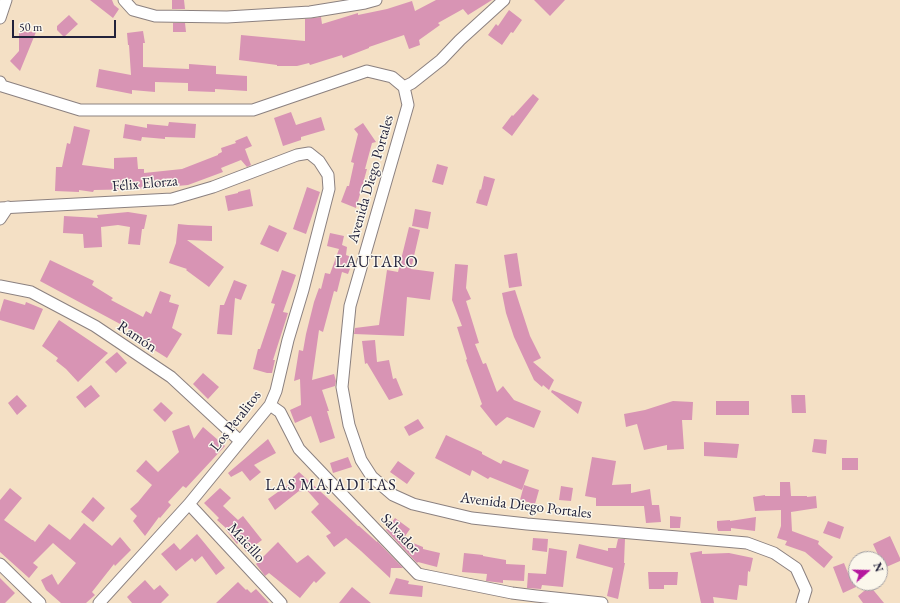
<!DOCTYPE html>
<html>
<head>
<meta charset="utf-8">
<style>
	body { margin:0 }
	#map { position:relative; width:900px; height:603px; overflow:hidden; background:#f4e0c5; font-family:"EB Garamond",serif }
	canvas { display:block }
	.north { position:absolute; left:848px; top:551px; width:40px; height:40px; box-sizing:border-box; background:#fbf7ec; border:1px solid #a4a2a5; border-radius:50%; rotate:70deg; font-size:11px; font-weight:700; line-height:16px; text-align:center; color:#22223b }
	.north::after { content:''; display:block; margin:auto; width:14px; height:18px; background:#b5179e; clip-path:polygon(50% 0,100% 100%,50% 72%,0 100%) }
	.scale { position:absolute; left:12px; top:20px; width:104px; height:18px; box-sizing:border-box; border:2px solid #22223b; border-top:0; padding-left:5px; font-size:12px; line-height:14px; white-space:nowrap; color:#22223b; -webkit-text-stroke:3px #fbf7ec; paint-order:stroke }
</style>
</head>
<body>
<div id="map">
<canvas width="900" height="603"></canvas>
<div class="north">N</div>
<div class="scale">50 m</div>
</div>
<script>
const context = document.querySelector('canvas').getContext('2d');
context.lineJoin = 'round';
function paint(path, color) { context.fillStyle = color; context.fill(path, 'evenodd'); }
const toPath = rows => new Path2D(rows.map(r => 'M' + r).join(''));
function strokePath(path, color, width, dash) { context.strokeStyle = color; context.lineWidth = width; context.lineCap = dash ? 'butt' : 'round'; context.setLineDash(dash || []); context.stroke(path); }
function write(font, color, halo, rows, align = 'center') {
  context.font = font + ' "EB Garamond",serif'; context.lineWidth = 3; context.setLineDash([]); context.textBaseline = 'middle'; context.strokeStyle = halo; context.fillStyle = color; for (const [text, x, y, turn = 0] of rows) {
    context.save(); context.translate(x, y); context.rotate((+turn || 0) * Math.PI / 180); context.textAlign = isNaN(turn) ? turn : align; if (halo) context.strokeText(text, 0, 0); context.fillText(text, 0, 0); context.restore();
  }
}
paint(toPath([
	[90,0,112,0,114,5,119,9,113,18],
	[172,0,184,0,185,9,172,9],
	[436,0,492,0,468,15,463,9,438,23,440,25,419,40,420,45,409,49,404,35,369,47,369,48,343,58,342,55,310,65,309,63,297,66,277,66,277,65,239,60,241,35,305,41,305,19,321,17,322,24,358,13,358,15,387,9,412,1,415,11],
	[534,0,565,0,550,16],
	[509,10,522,20,513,33,511,32,502,45,488,35,496,24,498,26],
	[69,15,78,24,64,37,57,30,57,26],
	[173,23,185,23,186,32,173,32],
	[19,31,36,32,20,71,10,61,19,51],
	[143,31,145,43,143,43,143,67,189,69,189,64,216,66,216,74,247,76,247,91,215,89,215,92,188,91,188,83,155,82,155,92,132,90,132,94,96,87,99,69,131,75,129,45,128,45,127,33],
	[533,94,539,99,512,136,502,128,512,115,513,116],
	[291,112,296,125,321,117,325,130,301,137,301,140,283,146,274,118],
	[169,122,196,124,195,138,165,137,165,139,142,137,141,141,123,138,125,124,147,128,147,124,168,126],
	[363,123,376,142,372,143,365,169,367,169,360,194,356,208,341,202,347,186,349,186,354,163,351,162,358,134,354,129],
	[74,126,90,130,82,165,114,169,114,158,137,157,138,169,144,169,144,173,182,169,218,155,218,154,222,152,221,148,236,143,235,141,247,136,252,146,245,149,251,165,247,167,241,160,221,168,223,172,188,185,145,189,94,190,93,192,79,190,79,192,55,191,56,167,62,167,67,143,70,144],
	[437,164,448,167,443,185,432,182],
	[484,176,495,179,487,206,476,203,480,189,481,190],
	[307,187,320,192,306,234,293,229],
	[250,189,253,206,228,211,225,196,238,193,238,192],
	[415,209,431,212,428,229,412,226],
	[128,212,147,215,144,229,142,229,140,245,128,244,130,227,118,225,101,227,102,247,84,248,83,234,63,233,64,216,98,218,97,215],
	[178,224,188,225,212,226,212,241,187,240,224,267,209,287,186,270,187,269,169,263,176,243],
	[269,225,287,233,278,252,260,244],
	[409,227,420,230,411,269,434,272,430,300,407,297,404,336,354,334,355,328,379,325,387,270,398,272],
	[330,233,344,236,342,245,347,247,346,255,354,258,348,274,342,272,337,292,334,291,323,332,319,330,312,380,334,374,336,381,335,386,322,390,329,411,327,411,335,438,320,443,311,416,295,423,290,410,301,405,300,379,294,381,299,350,303,351,306,334,314,302,319,288,321,289,325,273,330,274,339,249,327,246],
	[517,253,522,286,509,288,504,255],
	[50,260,94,281,92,285,113,298,111,300,143,317,146,311,151,314,160,291,171,295,169,302,179,305,172,328,182,334,167,358,148,346,150,342,134,334,135,332,40,281],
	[455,264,468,265,466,288,471,299,466,301,479,343,475,344,483,364,486,363,497,392,503,386,514,400,541,411,534,428,507,417,496,426,480,406,482,404,466,360,467,359,457,327,462,326,452,300],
	[282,270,296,275,283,312,288,313,273,360,275,360,272,373,267,373,253,369,258,349,260,349,275,304,271,303],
	[234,280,247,285,241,300,235,298,232,335,217,334,220,305,224,305],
	[515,290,530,336,541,358,533,362,554,380,549,390,543,385,542,387,534,380,514,337,506,313,502,293],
	[4,299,25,305,26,302,43,309,34,330,0,320,0,312],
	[59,320,108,353,78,382,66,369,56,361,58,358,42,346],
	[375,340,377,362,389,360,393,379,396,378,403,395,389,400,367,363,365,364,362,341],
	[117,352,127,363,116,373,105,362],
	[203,373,219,387,208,399,193,384],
	[91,385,100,396,85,408,76,397],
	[552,390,582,402,578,414,551,392],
	[17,395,27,406,17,415,8,403],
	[791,395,805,395,806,413,792,413],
	[673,401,693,402,692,420,682,420,684,449,667,450,667,445,644,450,637,424,626,427,624,414,645,410],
	[716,401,749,401,749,415,716,415],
	[161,402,173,413,165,422,153,410],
	[418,419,424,428,409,436,404,427],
	[189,425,194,439,203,427,225,446,186,488,183,486,168,502,171,505,160,518,159,517,145,536,133,521,137,516,130,509,138,502,152,485,136,471,146,460,158,472,179,452,172,431],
	[446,435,482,452,482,454,501,464,503,460,529,470,522,490,490,477,488,479,472,470,470,476,435,458],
	[268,439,276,453,254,465,261,472,250,481,242,471,231,477,228,473],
	[814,439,827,440,826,454,812,452],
	[704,442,739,444,737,458,704,456],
	[348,457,352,467,333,473,330,463],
	[592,457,616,461,612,485,631,484,631,493,650,489,652,505,659,505,661,522,646,523,644,506,645,506,596,506,596,498,585,496],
	[842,458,858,458,858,470,842,470],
	[398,461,415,473,407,484,390,472],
	[299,472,354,522,358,526,359,526,377,542,377,541,403,568,391,568,390,578,361,551,346,538,334,547,326,536,331,533,311,512,319,504,305,488,301,492,299,491,275,510,268,499,292,482,290,480],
	[780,482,790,482,791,496,807,496,807,497,816,496,817,508,791,512,792,531,819,541,818,544,833,557,824,568,805,552,785,545,787,541,777,538,781,526,781,510,755,511,753,497,765,495,765,496,780,496],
	[524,485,539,490,535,504,520,500],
	[561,486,573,488,571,501,559,500],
	[10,488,22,498,4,520,32,540,33,540,35,542,49,524,70,540,84,523,112,546,120,537,131,550,115,566,114,564,92,592,95,595,86,603,61,603,46,590,41,580,52,574,58,585,76,563,53,543,33,563,38,567,29,578,0,552,0,500],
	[220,488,231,498,223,506,238,520,243,516,262,540,246,552,239,542,237,544,226,530,227,529,217,520,219,518,204,503],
	[93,497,105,508,93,522,81,512],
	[670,516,681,517,680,528,670,528],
	[756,517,755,531,731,528,731,531,718,531,717,527,717,521,730,520,730,521],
	[395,518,410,529,403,539,423,547,423,549,440,553,437,567,418,562,417,563,386,530],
	[828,521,844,527,840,539,823,533],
	[197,534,225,568,216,575,202,556,195,562,192,558,176,571,161,554,174,543,180,550],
	[890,536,900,558,900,561,884,568,873,544],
	[533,538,548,539,547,552,532,550],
	[618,539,625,539,624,563,625,563,618,599,607,596,613,568,576,558,579,544,608,551,608,548,616,548],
	[278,542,297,563,308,555,326,573,316,583,314,581,300,598,269,573,265,576,256,564],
	[549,548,567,551,563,587,542,585,541,589,527,588,528,573,546,574],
	[702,551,702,554,729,553,753,558,750,572,748,571,747,586,739,585,737,600,713,597,714,603,701,603,690,553],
	[464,553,483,555,483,556,506,560,506,564,525,565,524,581,503,580,503,583,486,581,487,574,462,572],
	[844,563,848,573,856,569,856,587,843,593,833,567],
	[648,572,678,572,677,585,664,585,664,589,649,589],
	[0,578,15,593,5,603,0,603],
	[396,578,409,581,408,584,423,586,422,597,389,594],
	[145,580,154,590,160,585,169,595,161,603,132,603,127,597],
	[238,582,246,590,247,589,251,593,256,589,269,603,216,603],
	[870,586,884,603,863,603,858,596],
	[352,587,371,603,339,603]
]), '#d894b4');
const street = toPath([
	[124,0,133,10,155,16,227,17,310,12,365,3,376,0],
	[0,18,6,0],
	[0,82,2,86,80,110,253,110,367,71,392,77,404,87,408,105,350,306,342,387,349,425,361,460,372,477,393,495,413,504,472,518,527,524,747,543,774,553,796,568,806,590,802,603],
	[404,87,412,83,441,60,460,40,504,0],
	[0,208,172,199,213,187,297,155,309,153,319,161,328,175,329,189,303,290,288,340,276,391,270,405,189,504,99,603],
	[0,219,8,207],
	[0,286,31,292,95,326,171,377,240,441],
	[270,405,280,412,299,449,418,574,512,593,536,596,602,603],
	[189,504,281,603],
	[0,564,40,603]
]);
strokePath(street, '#8b8180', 13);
strokePath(street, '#fff', 11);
write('15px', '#22223b', '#fbf7ec', [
	["Avenida Diego Portales",371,179,-74],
	["Félix Elorza",145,184,-5],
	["Ramón",137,337,34],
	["Los Peralitos",236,421,-52],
	["Avenida Diego Portales",526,506,7],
	["Salvador",400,534,47],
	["Maicillo",246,543,47]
]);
context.letterSpacing = '1px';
write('16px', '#22223b', '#fbf7ec', [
	["LAUTARO",377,263],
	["LAS MAJADITAS",331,486]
]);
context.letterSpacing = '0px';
</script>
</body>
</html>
